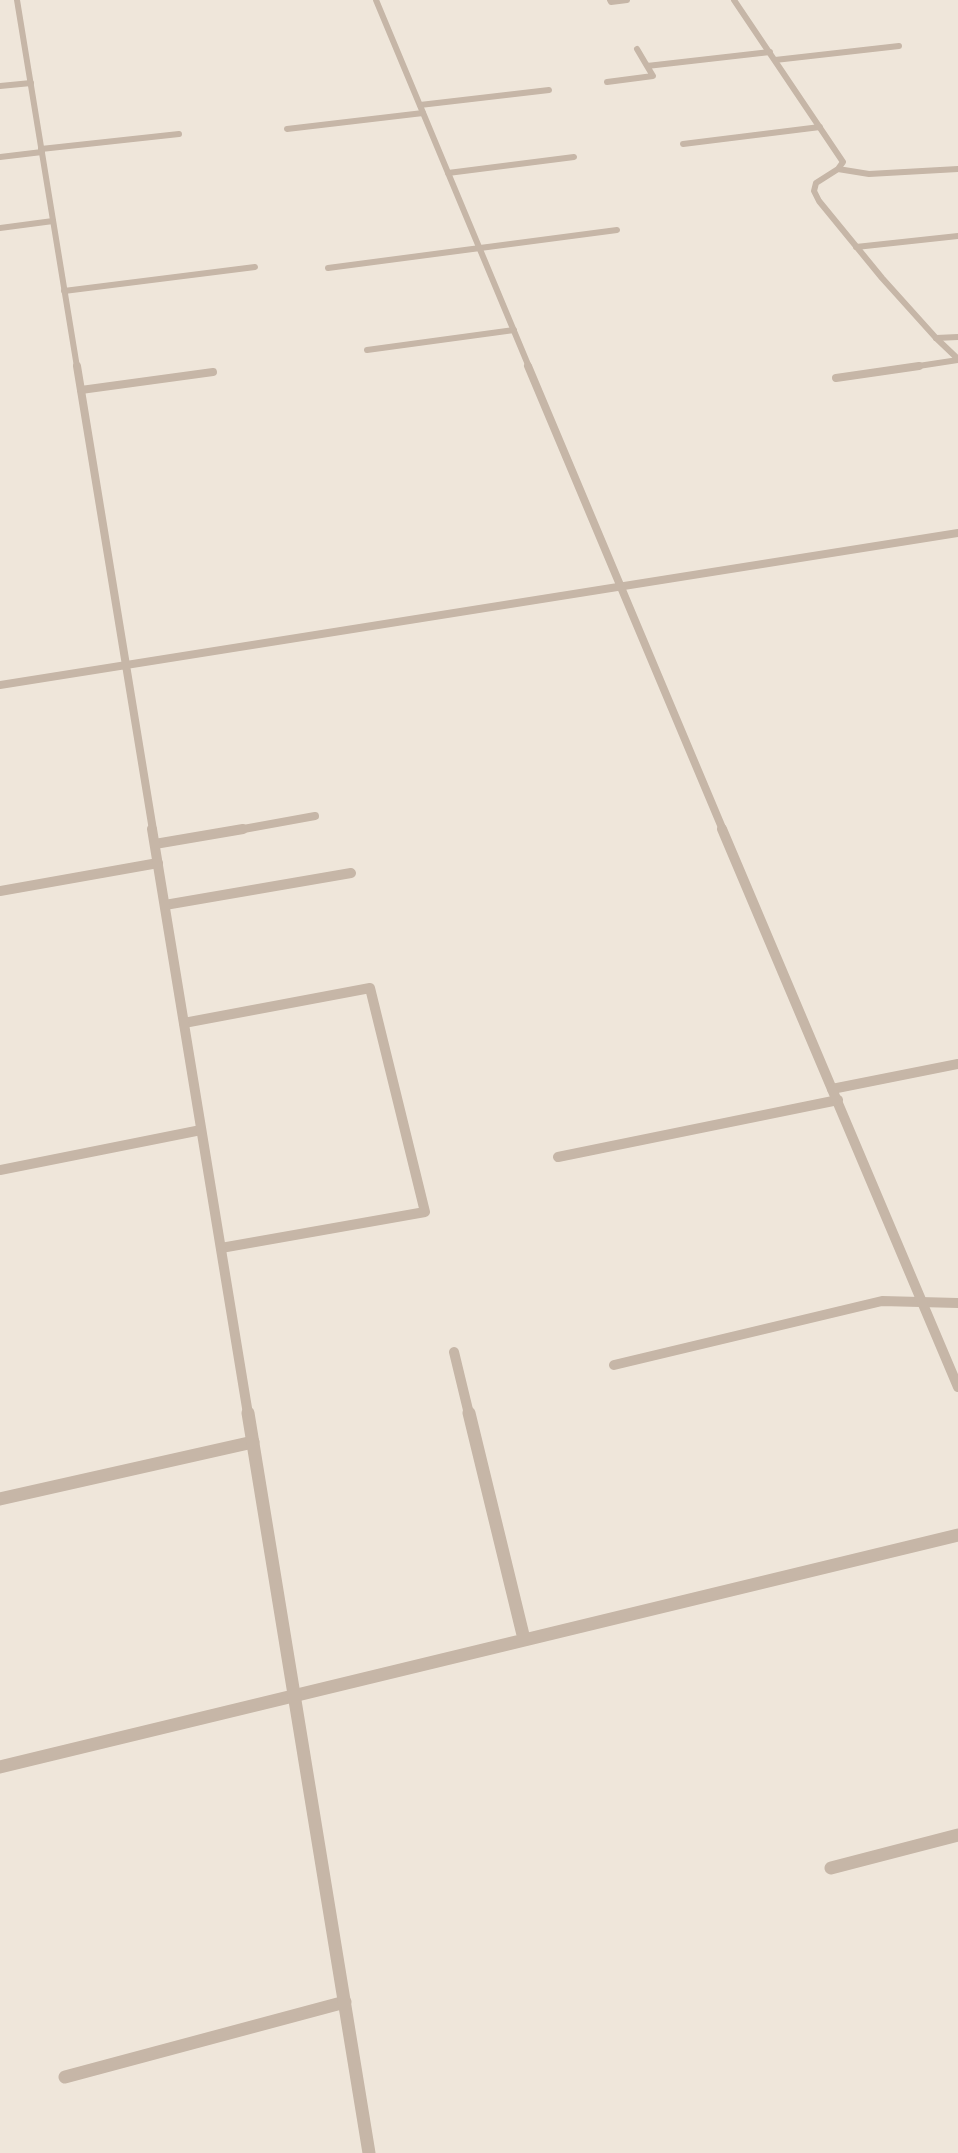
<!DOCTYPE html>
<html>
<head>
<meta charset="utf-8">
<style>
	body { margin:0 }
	canvas { display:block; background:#efe6da }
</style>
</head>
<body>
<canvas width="958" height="2153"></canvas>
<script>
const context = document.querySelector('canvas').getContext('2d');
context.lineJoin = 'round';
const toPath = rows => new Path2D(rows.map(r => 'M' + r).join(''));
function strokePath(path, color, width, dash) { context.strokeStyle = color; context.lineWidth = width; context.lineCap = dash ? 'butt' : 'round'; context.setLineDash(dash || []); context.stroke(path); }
strokePath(toPath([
	[610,0,611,2,627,0],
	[637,49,647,66],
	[775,60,899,46],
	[607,82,653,76,647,66,770,52],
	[0,86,31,83],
	[420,105,549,90],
	[287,129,423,113],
	[683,144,820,127],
	[41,149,179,134],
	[0,157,42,152],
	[448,173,574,157],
	[0,228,53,221],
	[856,247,958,236],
	[328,268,617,230],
	[64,291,255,267],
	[936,338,958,337],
	[367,350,514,330],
	[912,367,958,360]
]), '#c6b6a7', 6);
strokePath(toPath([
	[836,378,919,366],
	[81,390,213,372],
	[238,830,315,816]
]), '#c6b6a7', 8);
strokePath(toPath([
	[155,844,243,829],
	[0,891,158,863],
	[165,905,351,873],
	[184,1023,370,988,425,1212,221,1248],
	[832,1089,958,1064],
	[558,1157,838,1100],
	[0,1170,201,1130],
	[454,1352,469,1414],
	[614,1365,882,1301,958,1303]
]), '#c6b6a7', 10);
strokePath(toPath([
	[469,1413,524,1639],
	[0,1499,253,1442],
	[0,1767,958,1535],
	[831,1868,958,1835],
	[65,2077,345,2002]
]), '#c6b6a7', 13);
strokePath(toPath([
	[17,0,77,367],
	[376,0,529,367],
	[734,0,843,162,838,169,816,183,814,191,819,201,882,278,936,338,958,359],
	[838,169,869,174,958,169]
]), '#c6b6a7', 6);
strokePath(toPath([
	[77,366,153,830],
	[528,366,723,830],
	[0,685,958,533]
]), '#c6b6a7', 8);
strokePath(toPath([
	[152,829,248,1414],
	[722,829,958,1387]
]), '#c6b6a7', 10);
strokePath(toPath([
	[248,1413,369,2153]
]), '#c6b6a7', 13);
</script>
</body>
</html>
